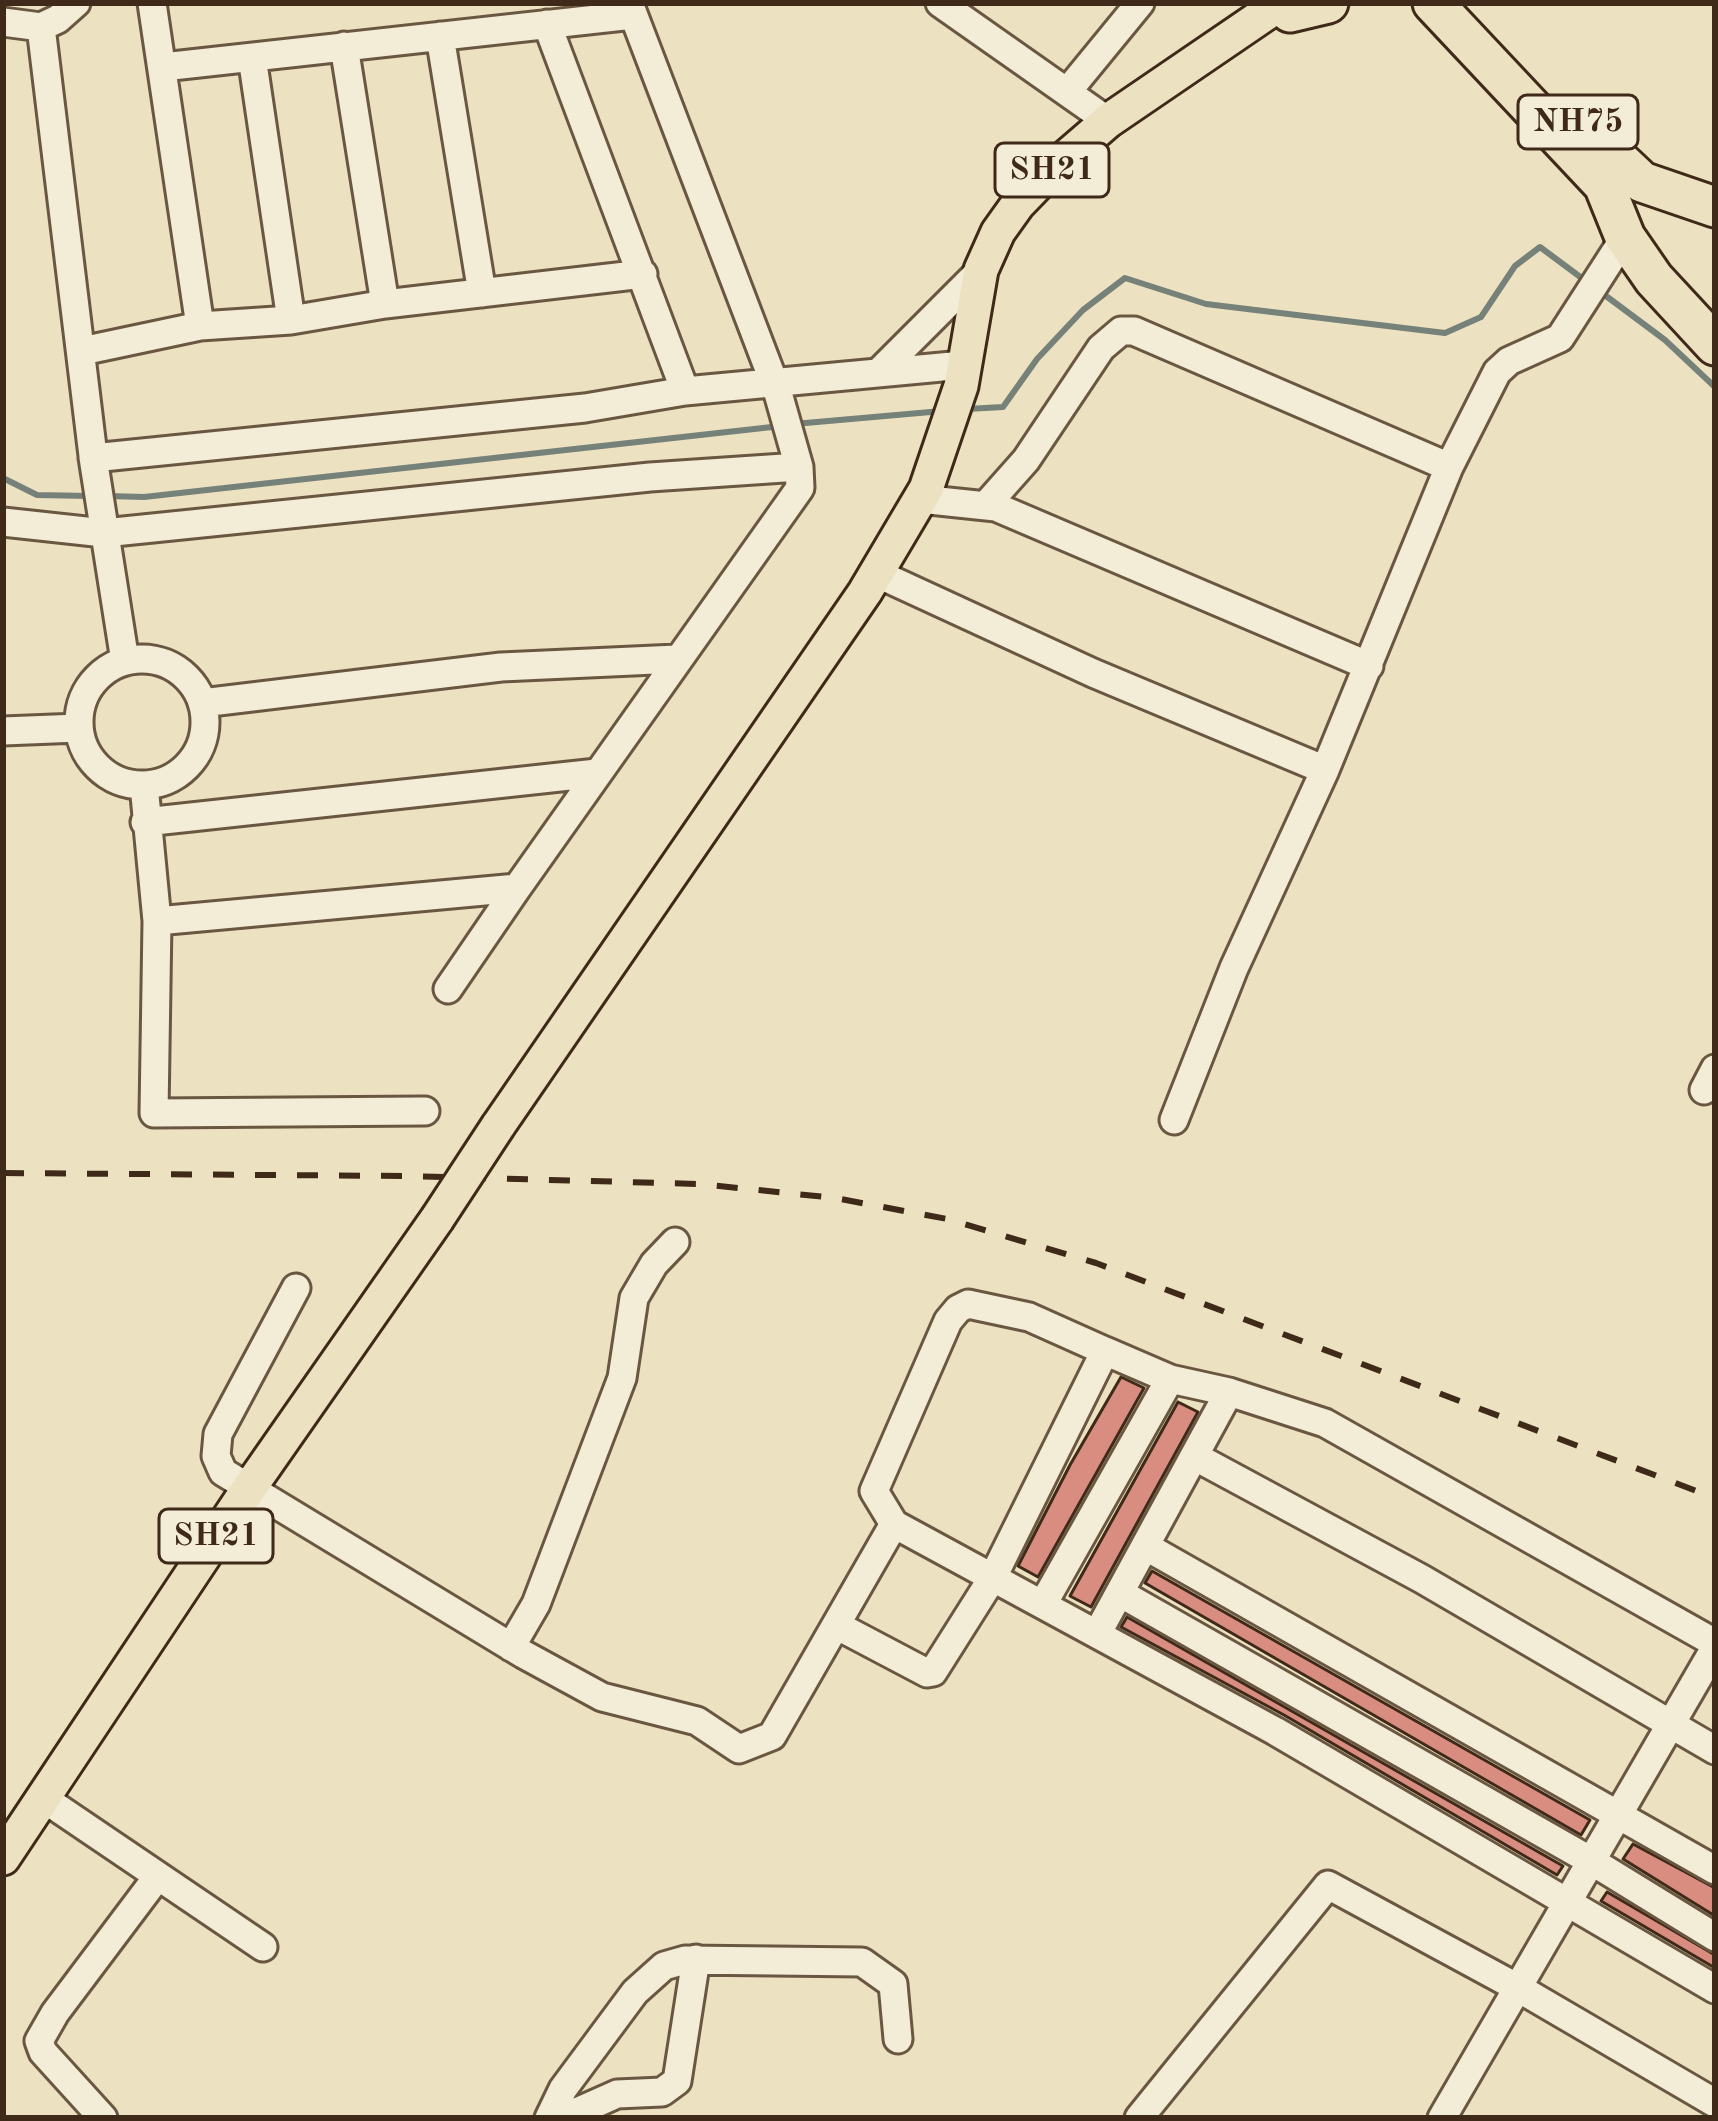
<!DOCTYPE html>
<html>
<head>
<meta charset="utf-8">
<style>
	body { margin:0 }
	#map { position:relative; width:1718px; height:2121px; overflow:hidden; background:#ece1c0; font-family:"Old Standard TT",serif }
	canvas { display:block }
	.frame { position:absolute; inset:0; border:6px solid #3f2918; pointer-events:none }
</style>
</head>
<body>
<div id="map">
<canvas width="1718" height="2121"></canvas>
<div class="frame"></div>
</div>
<script>
const context = document.querySelector('canvas').getContext('2d');
context.lineJoin = 'round';
const toPath = rows => new Path2D(rows.map(r => 'M' + r).join(''));
function strokePath(path, color, width, dash) { context.strokeStyle = color; context.lineWidth = width; context.lineCap = dash ? 'butt' : 'round'; context.setLineDash(dash || []); context.stroke(path); }
function paint(path, color) { context.fillStyle = color; context.fill(path, 'evenodd'); }
function write(font, color, halo, rows, align = 'center') {
  context.font = font + ' "Old Standard TT",serif'; context.lineWidth = 12; context.setLineDash([]); context.textBaseline = 'middle'; context.strokeStyle = halo; context.fillStyle = color; for (const [text, x, y, turn = 0] of rows) {
    context.save(); context.translate(x, y); context.rotate((+turn || 0) * Math.PI / 180); context.textAlign = isNaN(turn) ? turn : align; if (halo) context.strokeText(text, 0, 0); context.fillText(text, 0, 0); context.restore();
  }
}
strokePath(toPath([
	[1598,290,1665,340,1715,387],
	[967,409,1003,407,1037,359,1083,310,1125,278,1206,304,1445,333,1481,317,1515,266,1540,247,1587,282],
	[794,424,942,411],
	[3,478,37,495,89,496],
	[108,496,144,497,781,426]
]), '#768179', 6);
const building = toPath([
	[1121,1377,1144,1388,1038,1577,1018,1566,1070,1465,1121,1377],
	[1178,1402,1198,1412,1091,1607,1070,1596,1178,1402],
	[1152,1571,1590,1820,1581,1835,1145,1583,1152,1571],
	[1127,1617,1563,1866,1557,1875,1284,1715,1121,1627,1127,1617],
	[1633,1844,1715,1888,1715,1916,1623,1859,1633,1844],
	[1607,1892,1715,1955,1715,1968,1601,1901,1607,1892]
]);
paint(building, '#d98d80');
strokePath(building, '#3f2918', 3);
const minor = toPath([
	[152,3,200,326],
	[629,3,778,393,799,467],
	[940,3,1108,121],
	[3,22,41,27,58,19,76,3],
	[547,24,685,391],
	[41,27,94,464,125,661],
	[440,36,482,293],
	[344,46,385,304],
	[252,57,291,320],
	[163,67,633,15],
	[1067,92,1140,3],
	[82,351,200,326,291,320,385,304,643,274],
	[878,373,981,270],
	[93,458,585,408,685,391,963,365],
	[920,499,996,507,1369,666],
	[987,504,1026,460,1101,348,1121,331,1134,331,1449,467],
	[3,522,104,533,650,477,799,467,800,488,517,888,157,921],
	[876,573,1093,673,1325,770],
	'79 722a63 63 0 1 1 126 0a63 63 0 1 1-126 0Z',
	[202,703,501,667,677,659],
	[3,731,79,728],
	[144,785,157,921,154,1113,425,1111],
	[145,822,597,773],
	[448,989,517,888],
	[1704,1090,1715,1069],
	[1174,1120,1234,968,1325,770,1449,467,1497,372,1509,361,1560,338,1625,237],
	[296,1288,218,1434,216,1456,223,1472,523,1654,602,1697,697,1721,739,1749,772,1736,894,1524,1275,1731,1715,1989],
	[1194,1456,1422,1579,1715,1750],
	[894,1524,874,1491,948,1321,958,1309,968,1304,1029,1317,1105,1351],
	[1145,1546,1715,1870],
	[1120,1593,1593,1862,1715,1937],
	[1043,1604,1170,1379,1229,1392],
	[836,1625,927,1673,933,1672,993,1577,1105,1351,1170,1379],
	[1097,1634,1229,1392,1325,1423,1715,1643],
	[511,1647,536,1604,622,1378,634,1298,654,1264,675,1242],
	[43,1798,263,1947],
	[103,2118,43,2052,39,2041,55,2013,158,1876],
	[549,2118,563,2089,635,1992,664,1966,685,1960,862,1962,893,1984,898,2039],
	[563,2118,617,2094,662,2092,677,2081,696,1959],
	[1139,2118,1328,1885,1520,1989,1715,2103],
	[1442,2118,1715,1648]
]);
const major = toPath([
	[498,1126,865,592,926,489,961,386,981,270,998,232,1018,204,1050,171,1108,121,1281,3],
	[3,1858,243,1497,437,1219]
]);
const highway = toPath([
	[1433,3,1604,185,1625,237,1654,279,1715,345],
	[1290,12,1328,3],
	[1588,131,1642,182,1715,207]
]);
strokePath(minor, '#6a5742', 33);
strokePath(major, '#3f2918', 39);
strokePath(highway, '#3f2918', 45);
strokePath(minor, '#f3ecd6', 27);
strokePath(major, '#ece1c0', 33);
strokePath(highway, '#ece1c0', 39);
strokePath(toPath([
	[3,1173,404,1176,700,1184,835,1198,947,1219,1096,1263,1715,1498]
]), '#3f2918', 6, [21, 21]);
const majorBridge = toPath([
	[437,1219,498,1126]
]);
strokePath(majorBridge, '#3f2918', 39, []);
strokePath(majorBridge, '#ece1c0', 33);
for (const [x, y, w] of [
	[1578,122,120],
	[1052,170,114],
	[216,1536,114]
]) { const box = new Path2D(); box.roundRect(x - w / 2, y - 27, w, 54, 9); context.fillStyle = '#f3ecd6'; context.fill(box); strokePath(box, '#3f2918', 3); }
write('bold 33px', '#3f2918', null, [
	["NH75",1578,122],
	["SH21",1052,170],
	["SH21",216,1536]
]);
</script>
</body>
</html>
